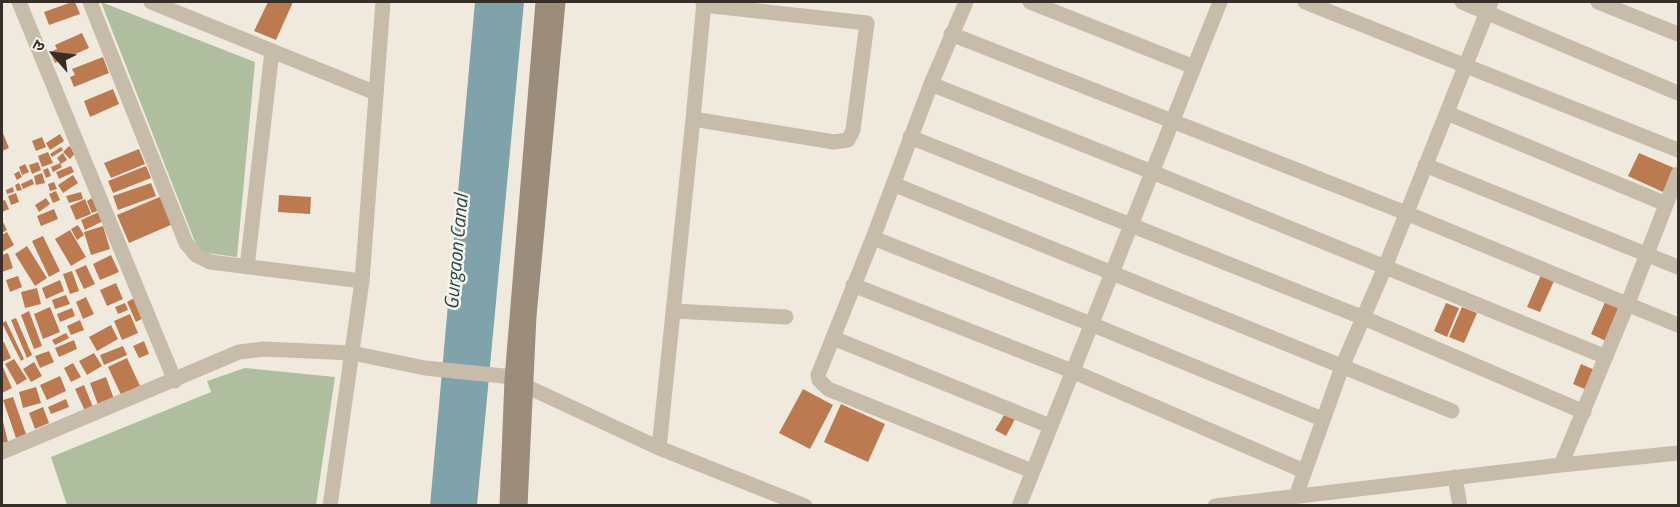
<!DOCTYPE html>
<html>
<head>
<meta charset="utf-8">
<style>
	body { margin:0 }
	#map { position:relative; width:1680px; height:507px; overflow:hidden; background:#f0eade; font-family:"Titillium Web","Noto Sans Devanagari",sans-serif }
	canvas { display:block }
	.frame { position:absolute; inset:0; border:3px solid #362f29; pointer-events:none }
	.north { position:absolute; left:24px; top:24px; width:60px; height:60px; -webkit-text-stroke:4px #f8f4ea; paint-order:stroke; rotate:298deg; font-size:16px; font-weight:700; line-height:24px; text-align:center; color:#362f29 }
	.north::after { content:''; display:block; margin:auto; width:21px; height:27px; background:#362f29; clip-path:polygon(50% 0,100% 100%,50% 72%,0 100%) }
</style>
</head>
<body>
<div id="map">
<canvas width="1680" height="507"></canvas>
<div class="frame"></div>
<div class="north">उ</div>
</div>
<script>
const context = document.querySelector('canvas').getContext('2d');
context.lineJoin = 'round';
function paint(path, color) { context.fillStyle = color; context.fill(path, 'evenodd'); }
const toPath = rows => new Path2D(rows.map(r => 'M' + r).join(''));
function strokePath(path, color, width, dash) { context.strokeStyle = color; context.lineWidth = width; context.lineCap = dash ? 'butt' : 'round'; context.setLineDash(dash || []); context.stroke(path); }
function write(font, color, halo, rows, align = 'center') {
  context.font = font + ' "Titillium Web",sans-serif'; context.lineWidth = 5; context.setLineDash([]); context.textBaseline = 'middle'; context.strokeStyle = halo; context.fillStyle = color; for (const [text, x, y, turn = 0] of rows) {
    context.save(); context.translate(x, y); context.rotate((+turn || 0) * Math.PI / 180); context.textAlign = isNaN(turn) ? turn : align; if (halo) context.strokeText(text, 0, 0); context.fillText(text, 0, 0); context.restore();
  }
}
paint(toPath([
	[101,2,255,62,237,257,199,252],
	[245,368,335,377,316,505,67,505,51,457,211,392,207,381]
]), '#afbe9f');
paint(toPath([
	[475,2,524,2,477,505,430,506]
]), '#7fa2ab');
paint(toPath([
	[72,2,75,2,80,14,49,25,44,12],
	[268,2,293,2,276,40,254,31],
	[82,33,89,48,55,63,50,52,57,49,55,45],
	[103,57,109,73,74,87,70,77,75,75,72,69],
	[113,89,119,104,90,117,84,101],
	[2,131,9,148,2,151],
	[60,134,64,141,50,150,46,143],
	[42,137,46,147,36,151,32,141],
	[69,146,76,152,70,159,63,152],
	[61,147,63,150,52,157,50,154],
	[139,149,145,164,111,178,104,163],
	[48,152,53,163,42,167,38,156],
	[63,153,67,160,61,164,57,158],
	[1639,153,1674,168,1663,192,1628,176],
	[38,162,41,170,32,174,29,165],
	[60,163,62,167,53,172,51,167],
	[25,164,29,172,22,175,19,167],
	[71,166,74,172,59,179,56,172],
	[146,166,151,178,113,193,108,181],
	[48,168,51,176,46,178,43,170],
	[19,171,22,177,17,180,14,174],
	[42,173,45,183,36,185,34,176],
	[73,175,78,183,63,193,58,185],
	[32,179,34,184,23,189,21,184],
	[54,182,57,189,50,191,48,184],
	[19,183,22,190,17,191,15,185],
	[151,183,156,196,118,210,113,196],
	[13,187,14,192,7,194,6,190],
	[56,191,60,200,53,203,49,194],
	[81,192,83,199,69,203,66,196],
	[16,193,19,202,11,205,8,196],
	[279,195,311,197,310,214,278,212],
	[162,196,173,224,129,243,117,215],
	[94,197,100,210,92,213,87,201],
	[46,198,50,204,39,212,35,205],
	[85,199,91,214,76,220,70,206],
	[5,200,9,209,2,212,2,201],
	[54,209,58,219,41,226,37,216],
	[99,212,103,221,85,230,81,220],
	[2,220,7,230,2,233],
	[78,225,84,235,77,240,71,229],
	[103,226,110,249,91,255,84,232],
	[70,230,86,257,71,266,55,239],
	[7,232,14,245,2,252,2,235],
	[43,236,60,271,49,277,32,241],
	[27,246,47,278,35,286,15,254],
	[8,253,13,268,2,272,2,255],
	[111,255,119,272,100,280,93,264],
	[86,265,95,284,84,289,75,270],
	[72,271,79,291,70,294,63,274],
	[1541,275,1554,281,1540,312,1527,307],
	[18,276,22,287,10,292,6,280],
	[60,280,64,291,46,299,42,288],
	[116,283,123,299,107,306,100,290],
	[37,288,41,304,25,308,21,292],
	[66,295,70,304,55,309,52,300],
	[86,297,94,314,83,319,76,302],
	[136,297,145,317,136,322,127,302],
	[1606,300,1621,307,1606,341,1591,334],
	[125,303,128,310,118,314,115,307],
	[1446,303,1459,308,1447,337,1434,331],
	[50,307,60,332,43,339,34,314],
	[1462,307,1477,313,1464,343,1449,337],
	[72,308,75,316,60,322,57,314],
	[29,311,42,346,34,349,21,315],
	[130,314,138,333,122,340,114,321],
	[16,318,32,355,27,358,11,320],
	[80,320,84,330,71,335,67,326],
	[6,321,24,359,21,361,2,323],
	[111,325,118,339,97,351,89,337],
	[66,333,69,338,55,345,52,340],
	[74,340,77,349,59,357,55,348],
	[144,341,149,354,139,358,133,346],
	[4,342,11,358,2,362,2,343],
	[123,346,127,355,104,365,100,355],
	[49,351,54,362,40,368,35,356],
	[94,353,102,366,87,375,79,361],
	[127,358,142,390,123,399,108,367],
	[14,359,27,379,17,385,5,364],
	[34,362,42,376,31,382,23,369],
	[73,363,81,377,71,382,64,368],
	[1581,364,1597,371,1589,391,1573,384],
	[2,365,12,388,2,393],
	[60,376,66,391,47,400,40,385],
	[106,377,114,399,98,405,90,383],
	[84,385,93,407,85,411,75,389],
	[36,387,41,403,23,408,19,392],
	[803,389,833,405,810,449,779,433],
	[13,397,26,434,16,438,3,400],
	[66,399,69,407,51,414,48,407],
	[841,404,885,424,868,462,824,442],
	[43,407,49,423,35,429,29,413],
	[1006,412,1016,417,1006,436,995,430],
	[2,417,8,442,2,443]
]), '#bc7a50');
strokePath(toPath([
	[19,2,175,381],
	[90,2,186,243,196,255,210,262,362,281],
	[151,2,376,93],
	[966,2,931,84,873,238,818,375,819,380,828,389,1032,471],
	[1030,2,1194,67],
	[1305,2,1678,150],
	[1462,2,1678,93],
	[1598,2,1678,34],
	[951,34,1406,213,1678,325],
	[931,84,1152,172,1606,357],
	[1447,113,1666,204],
	[693,119,834,142,848,140,853,130,867,23,703,5],
	[910,137,1364,318,1584,412],
	[1425,165,1678,267],
	[893,184,1452,411],
	[873,238,1091,324,1322,419],
	[247,267,272,51],
	[853,285,1072,371,1304,471],
	[674,311,786,317],
	[833,338,1050,426],
	[659,448,693,119,704,2],
	[2,452,239,352,264,349,352,353,425,368,504,376,659,448,805,506],
	[1561,465,1628,303,1678,174],
	[1455,477,1460,506],
	[1296,496,1342,367,1385,267,1491,2],
	[1019,506,1220,2],
	[1215,506,1561,465,1678,453]
]), '#c7bcaa', 15);
strokePath(toPath([
	[330,506,362,281,383,2]
]), '#c7bcaa', 15);
strokePath(toPath([
	[507,506,512,379,543,2],
	[520,506,529,316,558,2]
]), '#9b8c7c', 15);
write('italic 20px', '#224954', '#f8f4ea', [
	["Gurgaon Canal",458,252,-85]
]);
</script>
</body>
</html>
